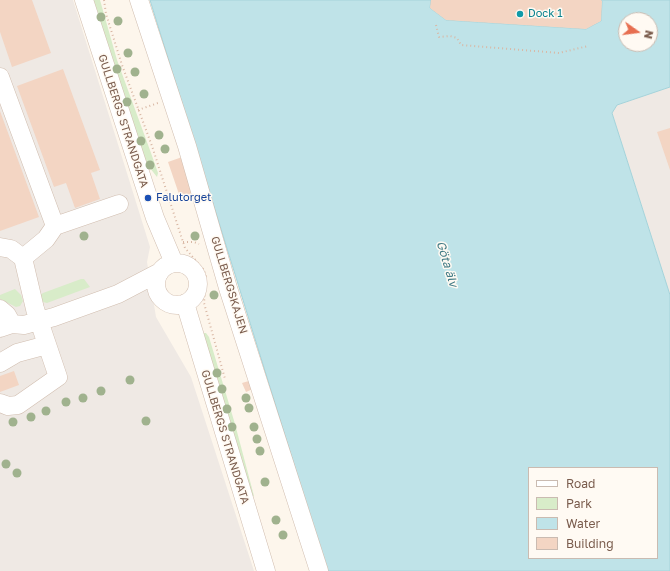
<!DOCTYPE html>
<html>
<head>
<meta charset="utf-8">
<style>
	body { margin:0 }
	#map { position:relative; width:670px; height:571px; overflow:hidden; background:#fdf6ec; font-family:"Golos Text",sans-serif }
	canvas { display:block }
	.legend { position:absolute; left:528px; top:467px; width:130px; height:92px; box-sizing:border-box; background:#fffaf3; border:1px solid #cabbb1; margin:0; padding:5px 7px; list-style:none; font-size:12px; color:#7a5c4d }
	.legend li { display:flex; align-items:center; gap:8px; height:20px }
	.legend b { width:20px; border:1px solid #cabbb1 }
	.north { position:absolute; left:618px; top:12px; width:40px; height:40px; box-sizing:border-box; background:#fffaf3; border:1px solid #cabbb1; border-radius:50%; rotate:104deg; font-size:11px; font-weight:700; line-height:16px; text-align:center; color:#7a5c4d }
	.north::after { content:''; display:block; margin:auto; width:14px; height:18px; background:#e76f51; clip-path:polygon(50% 0,100% 100%,50% 72%,0 100%) }
</style>
</head>
<body>
<div id="map">
<canvas width="670" height="571"></canvas>
<ul class="legend">
<li><b style="height:5px;background:#fff"></b>Road</li>
<li><b style="height:11px;background:#d8ecc9"></b>Park</li>
<li><b style="height:11px;background:#bfe3e8"></b>Water</li>
<li><b style="height:11px;background:#f3d5c3"></b>Building</li>
</ul>
<div class="north">N</div>
</div>
<script>
const context = document.querySelector('canvas').getContext('2d');
context.lineJoin = 'round';
function paint(path, color) { context.fillStyle = color; context.fill(path, 'evenodd'); }
const toPath = rows => new Path2D(rows.map(r => 'M' + r).join(''));
function strokePath(path, color, width, dash) { context.strokeStyle = color; context.lineWidth = width; context.lineCap = dash ? 'butt' : 'round'; context.setLineDash(dash || []); context.stroke(path); }
function write(font, color, halo, rows, align = 'center') {
  context.font = font + ' "Golos Text",sans-serif'; context.lineWidth = 3; context.setLineDash([]); context.textBaseline = 'middle'; context.strokeStyle = halo; context.fillStyle = color; for (const [text, x, y, turn = 0] of rows) {
    context.save(); context.translate(x, y); context.rotate((+turn || 0) * Math.PI / 180); context.textAlign = isNaN(turn) ? turn : align; if (halo) context.strokeText(text, 0, 0); context.fillText(text, 0, 0); context.restore();
  }
}
paint(toPath([
	[0,0,73,0,150,247,147,262,156,317,191,377,254,571,0,571],
	[670,87,670,295,612,113,616,105]
]), '#efe9e4');
paint(toPath([
	[93,0,100,0,117,60,151,153,158,173,157,177,146,163],
	[81,279,84,279,90,287,47,303,39,301,38,297,43,293],
	[15,289,21,295,23,301,20,306,16,307,0,299,0,295],
	[204,333,206,333,209,337,235,424,254,496,251,497,203,334]
]), '#d8ecc9');
const water = toPath([
	[150,0,431,0,430,8,446,20,586,29,601,21,602,1,601,0,670,0,670,87,617,105,612,113,670,295,670,571,327,571,150,0],
	[626,20,650,20,650,44,626,44,626,20],
	[529,468,657,468,657,558,529,558,529,468]
]);
paint(water, '#bfe3e8');
strokePath(water, '#a5d3da', 1);
paint(toPath([
	[0,0,32,0,51,53,12,67,0,32],
	[431,0,601,0,602,1,601,21,586,29,446,20,430,8],
	[63,69,100,170,91,173,100,199,75,208,66,183,54,187,17,86],
	[0,111,39,217,0,231],
	[670,128,670,170,657,132],
	[185,156,197,195,181,200,168,162],
	[14,371,19,385,0,392,0,376],
	[252,380,255,388,246,392,242,383]
]), '#f3d5c3');
const minor = toPath([
	[84,0,155,218,174,263],
	[139,0,187,146,228,288,319,571],
	[0,77,55,226],
	[0,247,11,249,23,258,46,239,55,226,119,204],
	'156 284a21 21 0 1 1 42 0a21 21 0 1 1-42 0Z',
	[185,303,266,571],
	[0,309,7,315,12,324],
	[0,328,12,324,24,325,54,317,118,294,160,272],
	[0,363,17,353,47,345],
	[0,403,8,406,18,405,58,377,35,309,23,258]
]);
strokePath(minor, '#d1beb0', 19);
strokePath(toPath([
	[104,0,106,14,122,65,152,146,183,242,185,248,203,269,206,275,204,303,225,379],
	[436,25,439,37,450,36,457,38,461,45,559,53,588,46],
	[138,110,158,103],
	[183,242,194,242,199,244]
]), '#d9b8a5', 2, [1, 3]);
strokePath(minor, '#fff', 18);
context.fillStyle = '#a0b28e';
for (const [x, y] of [
	[101,17],
	[118,21],
	[128,53],
	[117,69],
	[135,72],
	[144,94],
	[127,102],
	[159,135],
	[141,141],
	[165,149],
	[150,165],
	[84,236],
	[195,236],
	[214,295],
	[217,373],
	[130,380],
	[222,389],
	[101,391],
	[83,398],
	[246,398],
	[66,402],
	[249,408],
	[227,409],
	[46,411],
	[31,417],
	[146,421],
	[13,422],
	[232,427],
	[254,427],
	[257,439],
	[260,451],
	[6,464],
	[17,473],
	[265,482],
	[276,520],
	[283,535]
]) { context.beginPath(); context.arc(x, y, 4.5, 0, 2 * Math.PI); context.fill(); }
for (const [x, y, r, color] of [
	[520,14,4,"#0f9aa8"],
	[148,198,4,"#1a4fb4"]
]) { const dot = new Path2D(); dot.arc(x, y, r, 0, 2 * Math.PI); context.fillStyle = color; context.fill(dot); strokePath(dot, '#fffaf3', 1.5); }
write('11px', '#0d838f', '#fffaf3', [
	["Dock 1",528,14]
], 'left');
write('11px', '#7a5c4d', '#fffaf3', [
	["GULLBERGS STRANDGATA",123,121,72],
	["GULLBERGSKAJEN",229,285,73],
	["GULLBERGS STRANDGATA",225,437,73]
]);
write('11px', '#164399', '#fffaf3', [
	["Falutorget",156,198]
], 'left');
write('italic 12px', '#437c86', '#fffaf3', [
	["Göta älv",447,264,73]
]);
</script>
</body>
</html>
